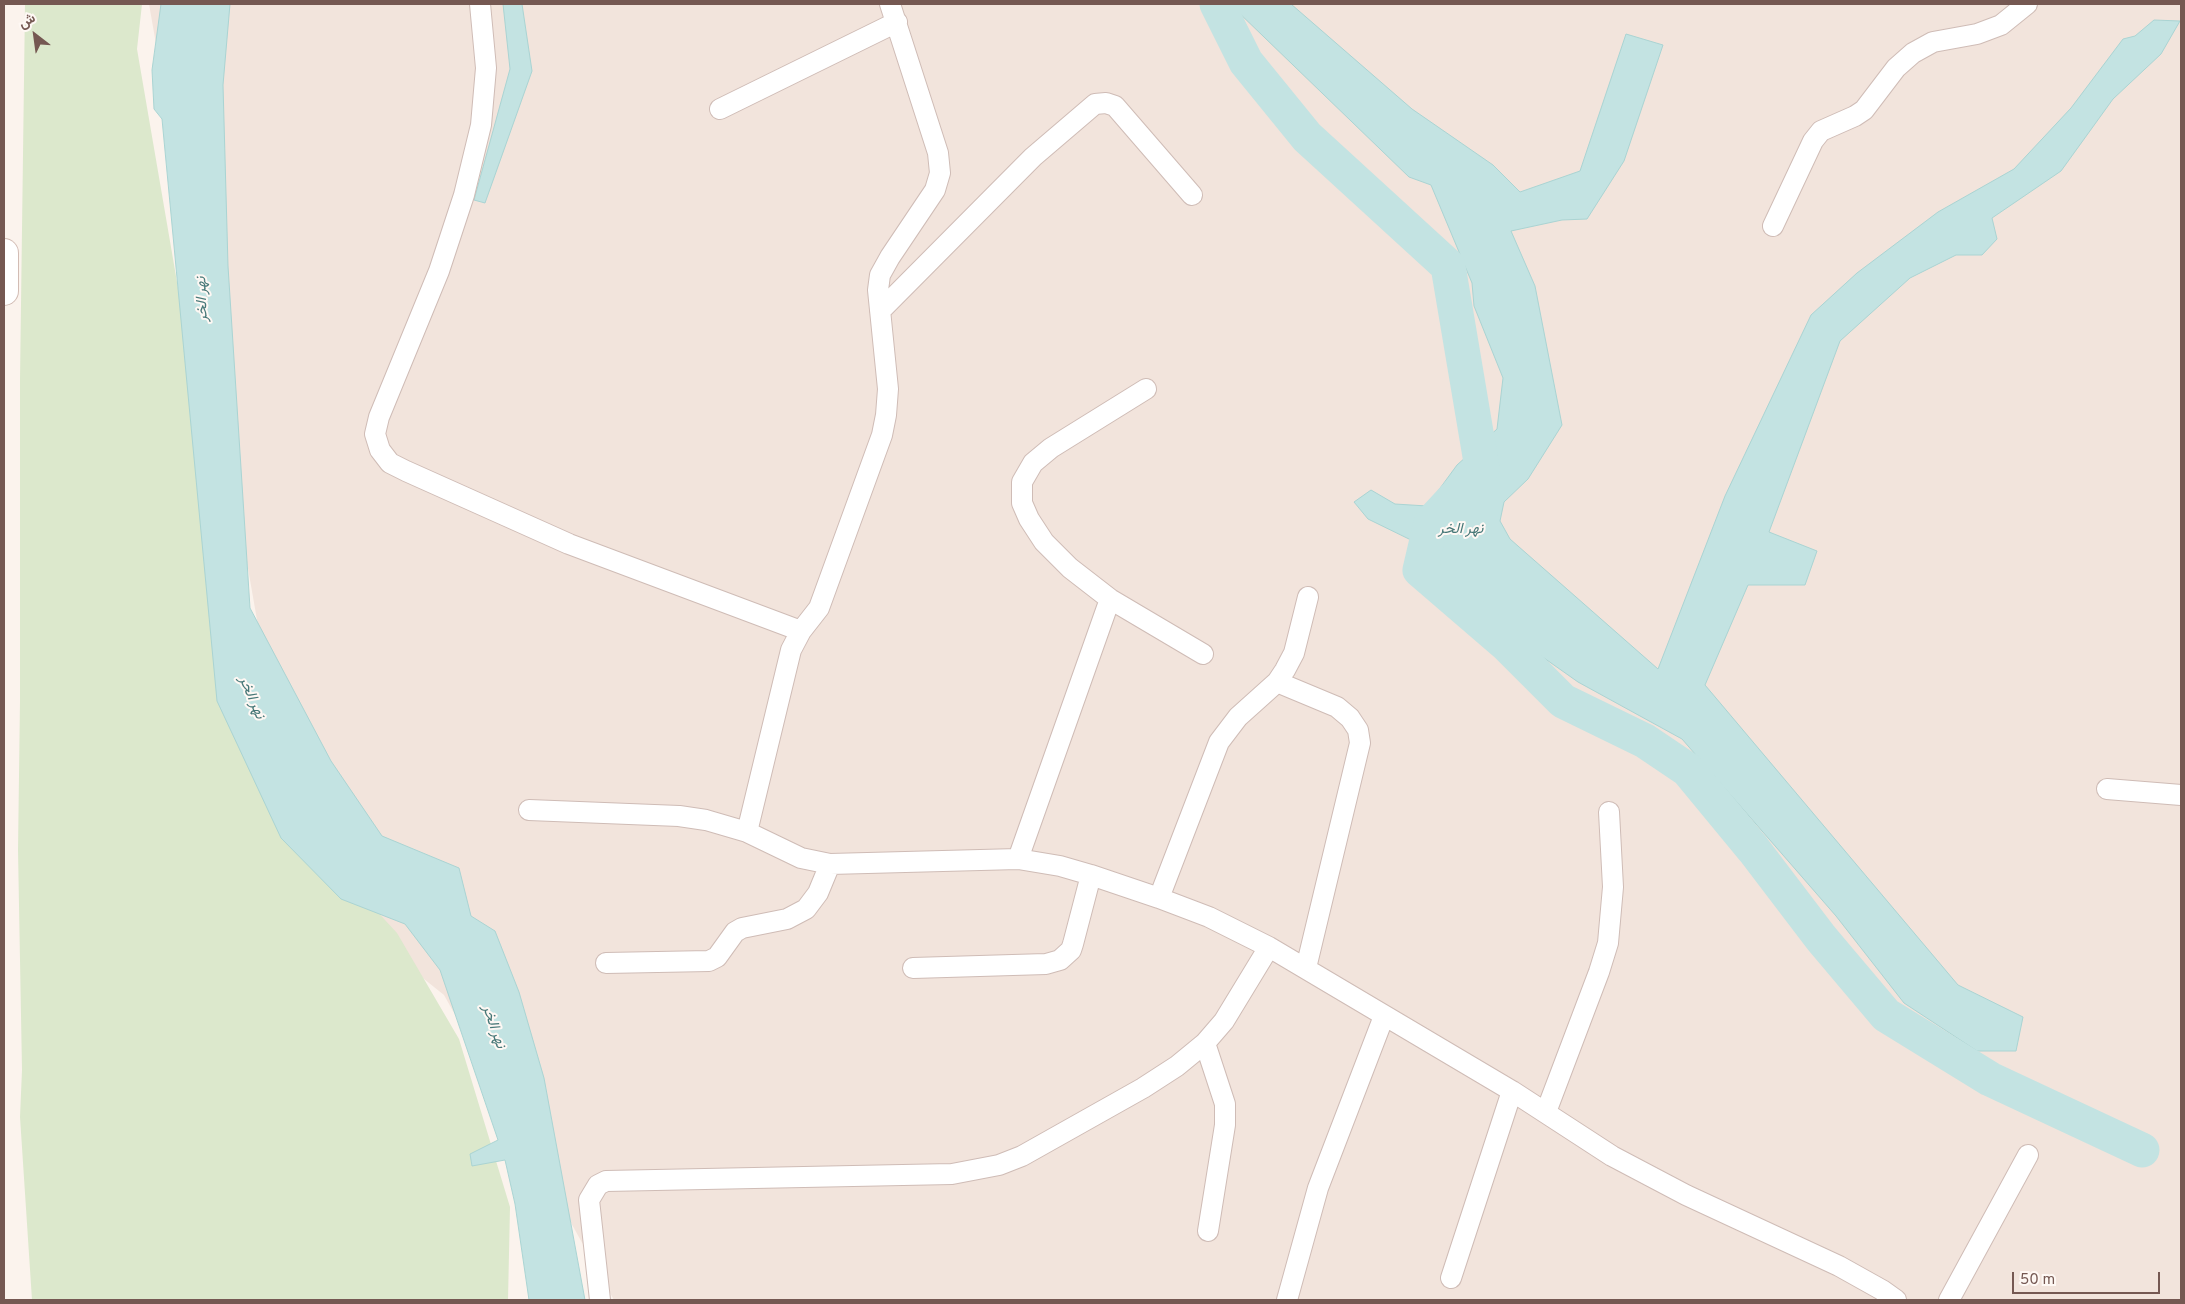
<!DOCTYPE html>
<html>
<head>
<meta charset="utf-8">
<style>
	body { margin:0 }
	#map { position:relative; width:2185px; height:1304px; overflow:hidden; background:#fbf3ed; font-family:Overpass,Vazirmatn,sans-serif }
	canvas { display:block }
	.frame { position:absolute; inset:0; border:5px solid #755852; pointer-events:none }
	.north { position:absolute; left:10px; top:10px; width:50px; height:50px; -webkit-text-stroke:4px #fef8f4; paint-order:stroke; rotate:330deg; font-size:14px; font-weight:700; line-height:20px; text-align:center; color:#755852 }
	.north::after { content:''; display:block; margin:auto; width:18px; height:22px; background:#755852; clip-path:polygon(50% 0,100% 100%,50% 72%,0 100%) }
	.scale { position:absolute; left:2012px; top:1272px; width:148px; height:22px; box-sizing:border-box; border:2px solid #755852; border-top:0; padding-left:6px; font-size:15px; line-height:18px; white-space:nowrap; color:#755852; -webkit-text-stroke:4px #fef8f4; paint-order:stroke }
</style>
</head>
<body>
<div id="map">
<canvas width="2185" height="1304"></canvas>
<div class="frame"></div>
<div class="north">ش</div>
<div class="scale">50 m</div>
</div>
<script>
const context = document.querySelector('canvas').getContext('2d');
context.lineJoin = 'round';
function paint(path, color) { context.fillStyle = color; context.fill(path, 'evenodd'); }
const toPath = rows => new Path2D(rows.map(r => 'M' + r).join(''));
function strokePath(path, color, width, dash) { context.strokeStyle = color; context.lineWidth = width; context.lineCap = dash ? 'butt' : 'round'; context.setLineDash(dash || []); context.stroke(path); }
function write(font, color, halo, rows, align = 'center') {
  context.font = font + ' Overpass,Vazirmatn,sans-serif'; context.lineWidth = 4; context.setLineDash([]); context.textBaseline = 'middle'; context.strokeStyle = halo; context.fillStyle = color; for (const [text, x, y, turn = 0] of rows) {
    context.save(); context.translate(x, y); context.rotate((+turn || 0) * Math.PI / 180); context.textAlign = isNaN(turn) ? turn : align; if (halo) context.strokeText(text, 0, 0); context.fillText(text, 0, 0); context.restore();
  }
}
paint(toPath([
	[149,4,2181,4,2181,1300,614,1300,444,995,303,882]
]), '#f2e4dc');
paint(toPath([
	[25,4,142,4,137,49,264,789,397,933,459,1039,510,1207,508,1300,32,1300,20,1117,22,1070,18,850,20,701,20,379]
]), '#dce8cc');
const water = toPath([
	[161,4,230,4,223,85,228,266,250,608,331,761,382,836,459,868,471,916,495,931,519,992,544,1078,585,1300,529,1300,515,1204,505,1160,472,1166,470,1154,498,1140,440,970,405,924,341,899,281,838,217,701,162,119,154,109,152,70,161,4],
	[503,4,522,4,532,71,485,203,474,200,510,69,503,4],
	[1235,4,1291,4,1412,109,1493,165,1520,192,1580,171,1626,34,1663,45,1624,161,1587,219,1562,220,1511,231,1535,286,1562,425,1528,479,1504,502,1500,521,1510,539,1658,669,1725,496,1811,315,1857,273,1938,212,2014,169,2071,108,2123,39,2135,36,2154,20,2180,21,2161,54,2113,99,2061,171,1992,218,1997,239,1982,255,1956,255,1910,278,1840,341,1769,532,1817,551,1805,585,1748,585,1705,685,1958,985,2023,1017,2016,1051,1977,1051,1904,1003,1836,916,1682,739,1578,682,1527,646,1411,540,1368,519,1354,502,1371,490,1395,504,1427,506,1457,465,1497,429,1503,378,1474,306,1472,283,1431,185,1409,177,1235,9,1235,4]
]);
paint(water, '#c3e3e2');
strokePath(water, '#aad4d3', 1);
strokePath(toPath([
	[1217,4,1246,62,1307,137,1448,266,1482,468,1431,523,1420,570,1506,644,1563,701,1645,741,1688,770,1754,850,1821,938,1886,1015,1990,1079,2142,1150]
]), '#c3e3e2', 35);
const street = toPath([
	[480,4,486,68,481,125,464,195,439,271,379,417,375,434,380,450,390,463,406,471,569,544,801,631],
	[720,109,897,22],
	[1773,226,1813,141,1821,131,1855,116,1864,110,1896,68,1913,53,1933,42,1977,34,2001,25,2027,4],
	[880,311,1033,157,1095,104,1106,103,1115,106,1192,195],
	[1146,389,1051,448,1033,463,1022,482,1022,503,1029,519,1044,542,1070,568,1110,599,1203,654],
	[1277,682,1337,707,1350,718,1358,730,1360,743,1306,968],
	[2107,789,2181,795],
	[529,810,679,816,706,820,747,832,801,858,830,864,1018,859,1060,866,1091,875,1159,898,1209,917,1269,947,1512,1091,1612,1156,1686,1195,1839,1266,1882,1290,1896,1300],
	[747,832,791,650,801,631,819,608,882,435,886,415,888,389,878,290,880,275,890,257,935,190,940,173,938,153,890,4],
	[1018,859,1110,599],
	[1159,898,1219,742,1238,717,1277,682,1285,670,1294,653,1308,597],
	[606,963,709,961,717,957,735,932,742,928,787,919,806,909,818,893,830,864],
	[913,968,1046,964,1060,960,1071,950,1073,944,1091,875],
	[1205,1043,1225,1104,1225,1125,1208,1231],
	[1546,1112,1599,972,1608,943,1613,887,1609,812],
	[1451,1278,1512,1091],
	[600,1300,589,1200,598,1185,606,1181,952,1174,999,1165,1022,1156,1143,1088,1177,1066,1205,1043,1224,1021,1269,947],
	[1287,1300,1318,1188,1384,1016],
	[1949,1300,2028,1155]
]);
const secondary = toPath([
	[4,253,4,291]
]);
strokePath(street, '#cfbcb6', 22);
strokePath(secondary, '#d2bcb4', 30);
strokePath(street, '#fff', 20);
strokePath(secondary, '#fff', 28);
write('italic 15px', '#467777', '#fef8f4', [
	["نهر الخر",203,299,-92],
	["نهر الخر",1461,530],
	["نهر الخر",251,698,67],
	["نهر الخر",493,1027,71]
]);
</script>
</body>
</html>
